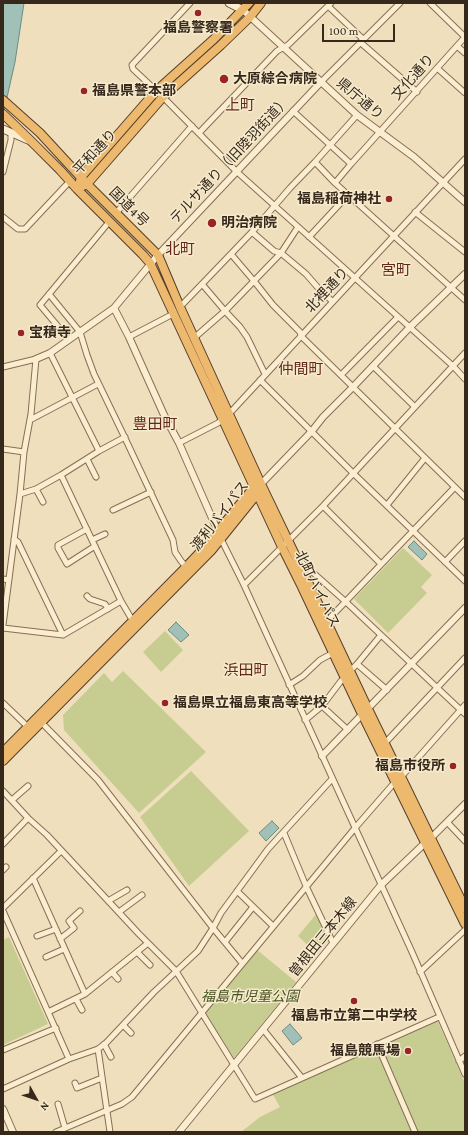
<!DOCTYPE html>
<html>
<head>
<meta charset="utf-8">
<style>
	body { margin:0 }
	#map { position:relative; width:468px; height:1135px; overflow:hidden; background:#efdfbd; font-family:"Crimson Pro",serif }
	canvas { display:block }
	.frame { position:absolute; inset:0; border:4px solid #36281b; pointer-events:none }
	.north { position:absolute; left:16px; top:1079px; width:40px; height:40px; -webkit-text-stroke:3px #f6eacd; paint-order:stroke; rotate:130deg; font-size:11px; font-weight:700; line-height:16px; text-align:center; color:#36281b }
	.north::after { content:''; display:block; margin:auto; width:14px; height:18px; background:#36281b; clip-path:polygon(50% 0,100% 100%,50% 72%,0 100%) }
	.scale { position:absolute; left:322px; top:24px; width:73px; height:18px; box-sizing:border-box; border:2px solid #36281b; border-top:0; padding-left:5px; font-size:12px; line-height:14px; white-space:nowrap; color:#36281b; -webkit-text-stroke:3px #f6eacd; paint-order:stroke }
</style>
</head>
<body>
<div id="map">
<canvas width="468" height="1135"></canvas>
<div class="frame"></div>
<div class="north">N</div>
<div class="scale">100 m</div>
</div>
<script>
const context = document.querySelector('canvas').getContext('2d');
context.lineJoin = 'round';
function paint(path, color) { context.fillStyle = color; context.fill(path, 'evenodd'); }
const toPath = rows => new Path2D(rows.map(r => 'M' + r).join(''));
function strokePath(path, color, width, dash) { context.strokeStyle = color; context.lineWidth = width; context.lineCap = dash ? 'butt' : 'round'; context.setLineDash(dash || []); context.stroke(path); }
function write(font, color, halo, rows, align = 'center') {
  context.font = font + ' "Crimson Pro","Noto Sans JP",serif'; context.lineWidth = 3; context.setLineDash([]); context.textBaseline = 'middle'; context.strokeStyle = halo; context.fillStyle = color; for (const [text, x, y, turn = 0] of rows) {
    context.save(); context.translate(x, y); context.rotate((+turn || 0) * Math.PI / 180); context.textAlign = isNaN(turn) ? turn : align; if (halo) context.strokeText(text, 0, 0); context.fillText(text, 0, 0); context.restore();
  }
}
paint(toPath([
	[403,548,432,575,421,587,427,593,388,633,354,599],
	[165,631,183,650,161,672,143,652],
	[123,671,206,752,139,813,64,730,63,715,104,673,112,682],
	[191,771,249,831,189,886,140,817],
	[317,913,328,941,317,954,298,936],
	[9,937,48,1024,3,1045,3,940],
	[256,949,296,982,234,1058,205,1012],
	[437,1020,465,1083,465,1132,241,1132,260,1117,280,1107,272,1093]
]), '#c7cd91');
const water = toPath([
	[3,3,24,3,15,62,3,115,3,3],
	[414,541,427,554,422,560,408,547,414,541],
	[176,622,189,635,181,642,168,630,176,622],
	[272,821,279,828,266,841,259,833,272,821],
	[290,1024,302,1038,293,1045,282,1031,290,1024]
]);
paint(water, '#a1c0b7');
strokePath(water, '#688e84', 1);
const minor = toPath([
	[190,3,132,65,133,69,163,97,236,171,453,366,465,379],
	[430,3,465,37],
	[328,6,363,39],
	[360,42,417,92],
	[457,46,465,53],
	[437,68,465,93],
	[321,82,400,3],
	[293,111,351,164,465,37],
	[199,133,277,51,288,45,331,3],
	[315,162,335,183,465,300],
	[3,172,11,140,11,132],
	[335,183,351,164],
	[415,212,465,252],
	[116,213,192,126],
	[3,217,18,229,25,229,70,181],
	[252,232,274,251,281,253,306,274,320,290,332,301],
	[309,237,348,195],
	[231,254,254,281,273,305,300,332,301,336,465,497],
	[202,284,225,311,240,327,247,337,265,374],
	[49,294,80,332,87,355,94,374,124,436,173,540,175,552,181,561,187,568],
	[180,307,252,232,290,188,315,162,357,115],
	[129,337,173,314],
	[194,338,225,311,281,253,298,227],
	[68,340,56,324,40,305,109,222],
	[50,353,99,451],
	[373,366,415,407],
	[3,367,36,359,31,414,24,452,20,494,3,625],
	[341,375,398,317],
	[260,380,353,473,465,581],
	[30,420,98,384],
	[179,443,218,423,229,414,465,159],
	[3,449,24,452],
	[87,459,96,477],
	[61,475,121,601,134,623],
	[36,489,43,502],
	[20,494,36,489,61,475,99,451,125,437],
	[387,505,425,458],
	[323,506,381,564],
	[113,510,151,492],
	[87,529,58,545,58,548,67,564,95,546],
	[14,539,18,542,63,635],
	[221,539,244,585,412,952,465,1074],
	[92,540,105,534],
	[300,561,346,602,465,714],
	[445,562,465,541],
	[3,579,9,580],
	[244,585,323,506,465,353],
	[87,596,90,599,105,604,108,609],
	[327,621,455,487],
	[3,628,63,635,121,601],
	[357,664,387,690],
	[350,671,357,664,381,635],
	[289,685,303,676,320,660,333,653],
	[3,703,29,728],
	[322,706,348,730],
	[305,720,322,706,341,681,345,678],
	[41,722,98,780,213,928,242,963],
	[385,743,465,658],
	[3,791,28,818,47,835,139,934,176,971,255,1099,439,1017],
	[12,800,28,786],
	[447,822,465,841],
	[284,833,306,886,333,943],
	[3,844,28,818],
	[3,870,6,867],
	[33,878,85,994],
	[237,891,273,926],
	[108,901,127,890],
	[3,908,61,851],
	[3,911,69,1059],
	[119,912,142,895],
	[37,936,56,929],
	[60,939,74,928,69,921,80,911],
	[225,942,253,907],
	[137,952,150,965],
	[46,957,64,949],
	[112,972,118,979],
	[420,972,465,930],
	[76,999,82,1010],
	[48,1012,85,994,148,943],
	[123,1025,131,1033],
	[263,1029,302,1078],
	[104,1044,111,1057],
	[377,1044,415,1132],
	[98,1049,110,1132],
	[3,1050,56,1028],
	[459,1061,465,1056],
	[75,1083,77,1088,102,1078],
	[3,1089,69,1059,98,1049,106,1043,154,992,198,951,213,928,221,913,268,849,332,779],
	[58,1104,65,1128],
	[56,1132,122,1104,132,1097,355,828,395,782,401,777,465,705]
]);
const tertiary = toPath([
	[243,10,357,115,414,157,465,202],
	[114,308,129,337,164,415,179,443,219,534],
	[36,359,50,353,114,308,158,255,321,82],
	[261,484,312,431,323,417,353,387,410,327,465,274],
	[322,756,465,608],
	[3,1109,13,1132],
	[179,1132,381,885,425,843,431,838,465,804]
]);
const secondary = toPath([
	[229,3,243,10],
	[3,129,28,140]
]);
const trunk = toPath([
	[3,100,40,133,87,184,158,255,180,307,261,484,297,559,368,709,465,908],
	[3,114,33,143,60,170,77,189,143,255,150,263,282,547,302,587,362,714,465,924],
	[80,181,81,177,156,91,214,39,249,3],
	[83,186,87,184,163,97,221,45,250,17,261,3],
	[3,752,186,567,204,548,254,487,258,485],
	[3,761,211,551,257,494,259,490]
]);
strokePath(minor, '#876f56', 7);
strokePath(tertiary, '#876f56', 8);
strokePath(secondary, '#695139', 9);
strokePath(trunk, '#553e2b', 10);
strokePath(minor, '#faedd0', 5);
strokePath(tertiary, '#faedd0', 6);
strokePath(secondary, '#faedd0', 7);
strokePath(trunk, '#ecb96e', 8);
for (const [x, y, r, color] of [
	[198,13,4,"#982426"],
	[224,79,5,"#982426"],
	[84,91,4,"#982426"],
	[389,199,4,"#982426"],
	[212,223,5,"#982426"],
	[21,333,4,"#982426"],
	[165,703,4,"#982426"],
	[453,766,4,"#982426"],
	[354,1001,4,"#982426"],
	[408,1051,4,"#982426"]
]) { const dot = new Path2D(); dot.arc(x, y, r, 0, 2 * Math.PI); context.fillStyle = color; context.fill(dot); strokePath(dot, '#f6eacd', 1.5); }
write('bold 14px', '#36281b', '#f6eacd', [
	["福島警察署",198,28,"center"],
	["大原綜合病院",233,79],
	["福島県警本部",92,91],
	["福島稲荷神社",381,199,"right"],
	["明治病院",221,223],
	["宝積寺",29,333],
	["福島県立福島東高等学校",173,703],
	["福島市役所",445,766,"right"],
	["福島市立第二中学校",354,1016,"center"],
	["福島競馬場",400,1051,"right"]
], 'left');
write('14px', '#36281b', '#f6eacd', [
	["文化通り",413,77,-48],
	["県庁通り",360,99,40],
	["平和通り",95,152,-47],
	["テルサ通り（旧陸羽街道）",230,160,-47],
	["国道4号",129,207,45],
	["北裡通り",327,290,-47],
	["渡利バイパス",220,516,-52],
	["北町バイパス",317,589,64],
	["曽根田三本木線",323,937,-51]
]);
write('italic 14px', '#475321', '#f6eacd', [
	["福島市児童公園",250,997]
]);
write('15px', '#642819', '#f6eacd', [
	["上町",240,105],
	["北町",180,249],
	["宮町",396,270],
	["仲間町",301,369],
	["豊田町",155,424],
	["浜田町",246,670]
]);
</script>
</body>
</html>
